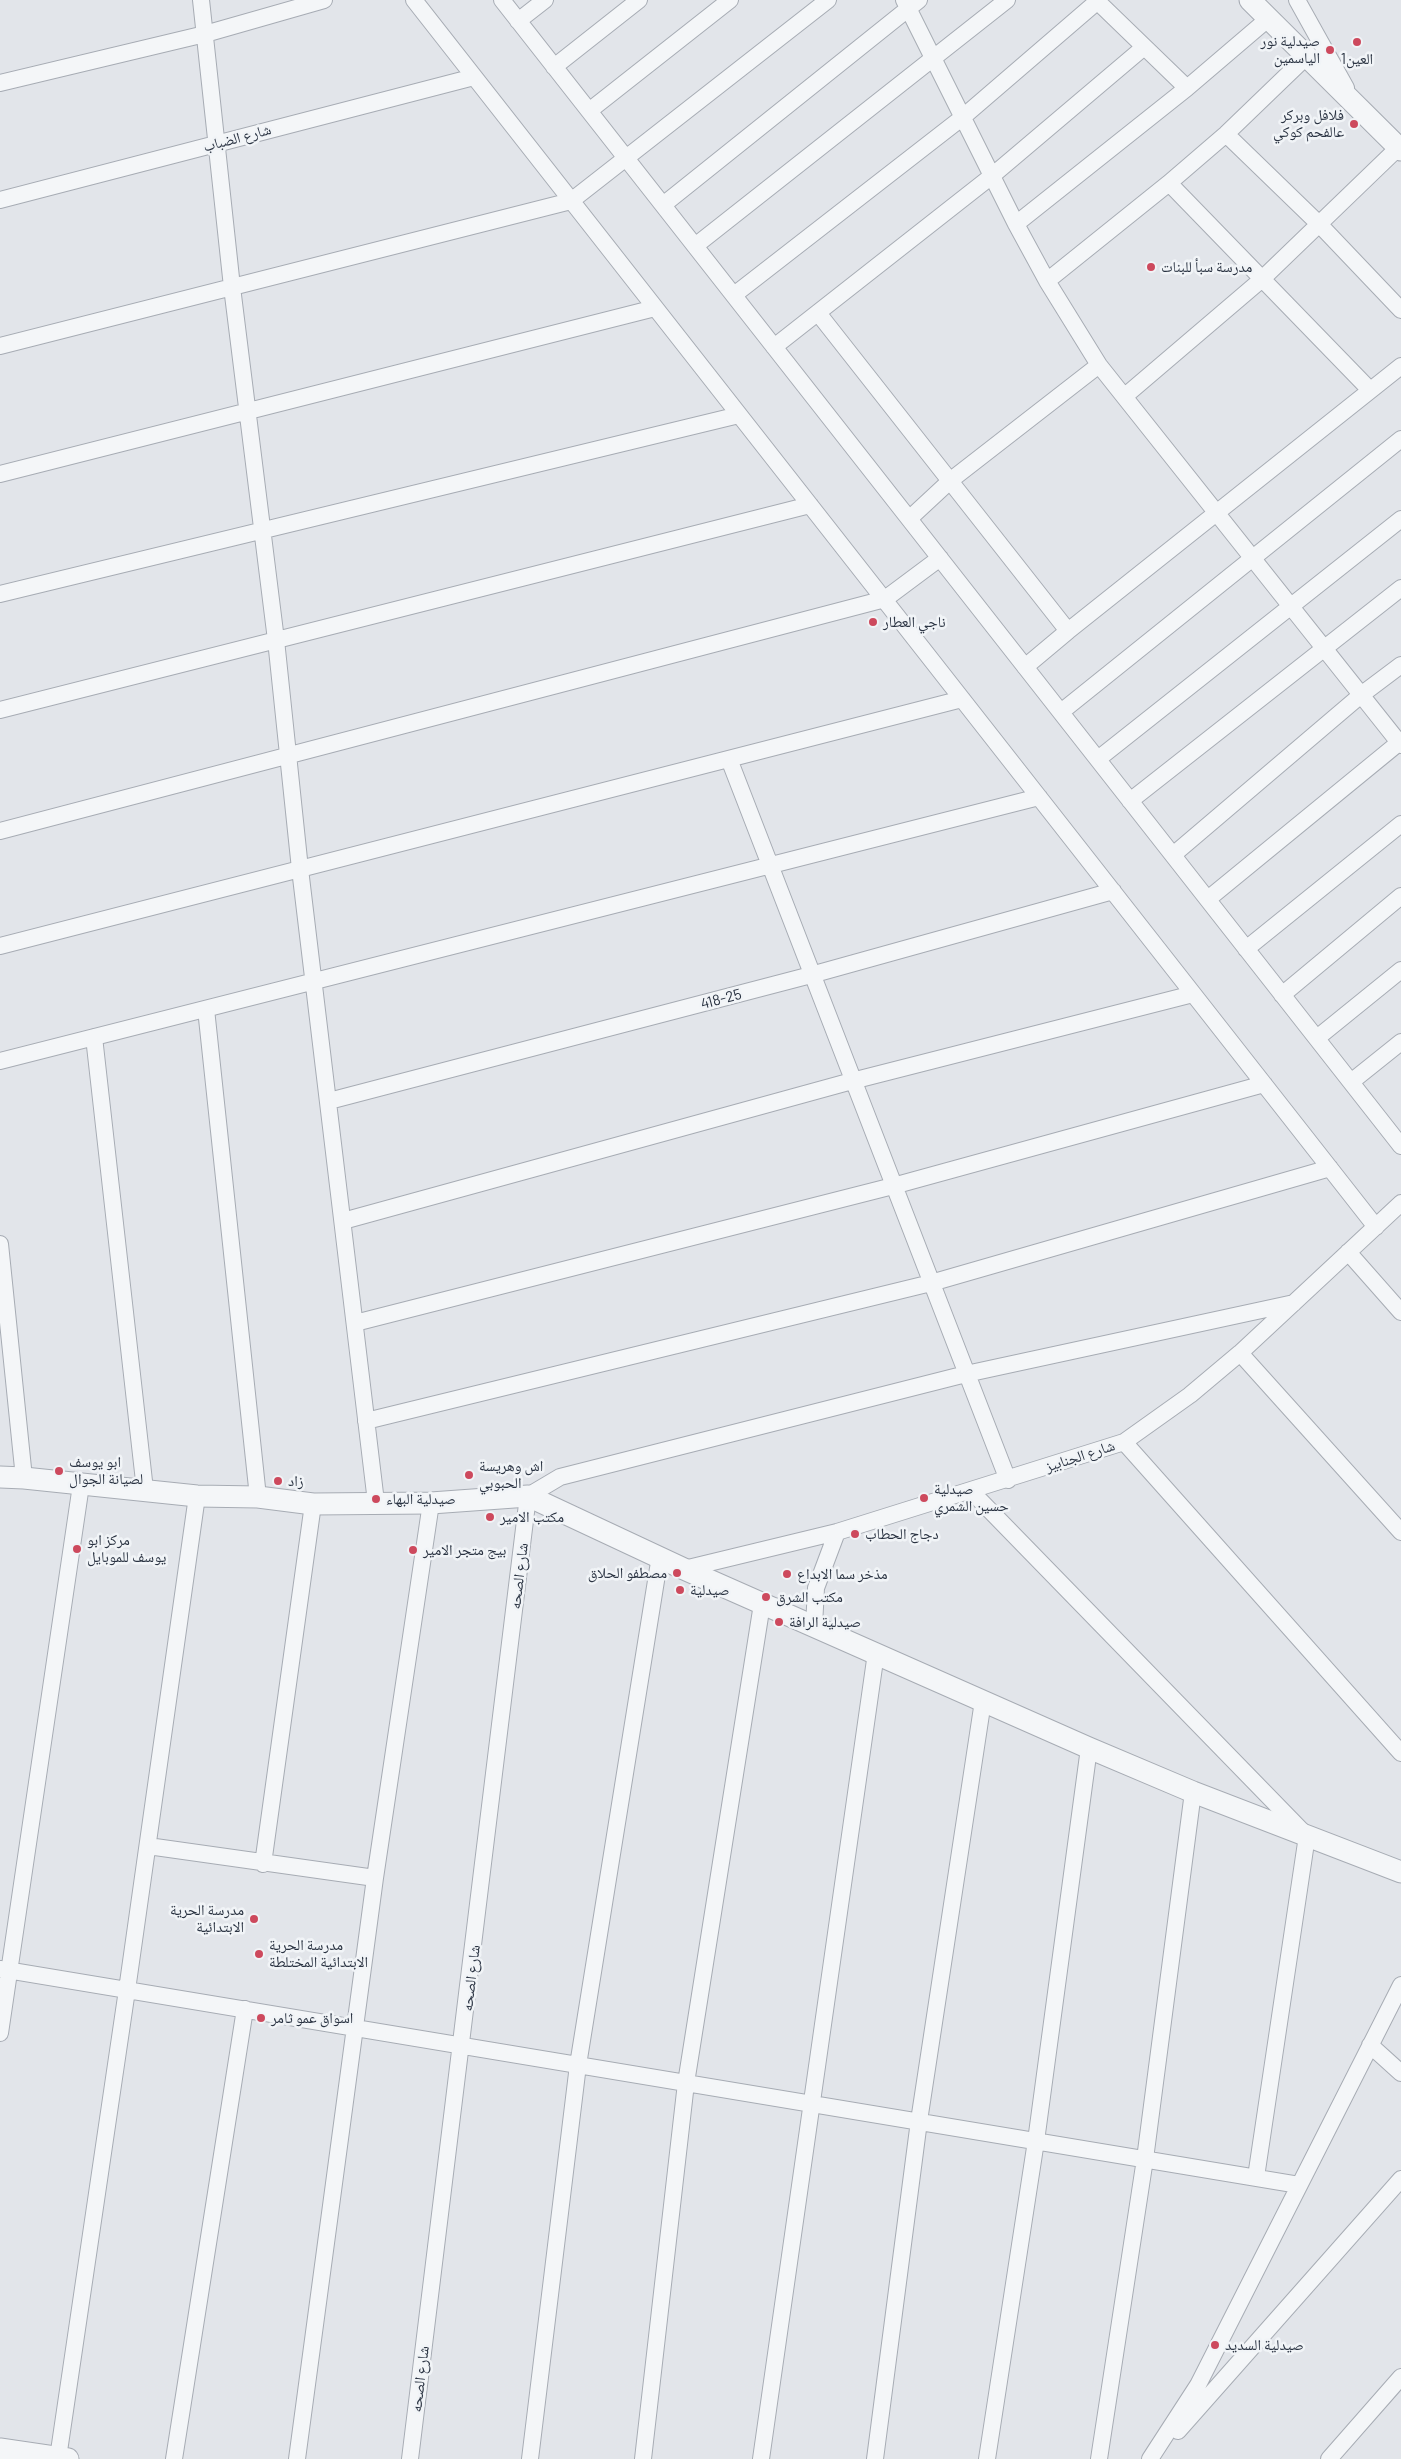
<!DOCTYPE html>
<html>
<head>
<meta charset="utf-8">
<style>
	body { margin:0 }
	canvas { display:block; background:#e2e5ea }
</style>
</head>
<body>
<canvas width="1401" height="2459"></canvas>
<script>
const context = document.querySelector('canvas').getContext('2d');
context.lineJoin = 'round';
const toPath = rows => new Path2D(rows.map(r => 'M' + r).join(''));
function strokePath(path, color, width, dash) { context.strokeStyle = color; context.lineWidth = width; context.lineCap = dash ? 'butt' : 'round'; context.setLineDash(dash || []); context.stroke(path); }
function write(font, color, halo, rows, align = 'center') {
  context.font = font + ' Barlow,"Noto Naskh Arabic",sans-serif'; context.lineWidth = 5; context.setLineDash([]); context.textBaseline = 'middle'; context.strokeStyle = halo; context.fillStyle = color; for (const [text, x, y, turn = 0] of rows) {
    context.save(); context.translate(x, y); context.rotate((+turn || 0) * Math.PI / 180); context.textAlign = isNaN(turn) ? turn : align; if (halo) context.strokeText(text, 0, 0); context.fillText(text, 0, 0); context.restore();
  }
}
const minor = toPath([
	[201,0,232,287,276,640,300,869,376,1502],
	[414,0,1376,1227],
	[502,0,1401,1146],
	[904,0,1016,224,1047,281,1099,365,1401,745],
	[1096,0,1187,88],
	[1297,0,1346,88],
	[518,21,545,0],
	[554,67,639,0],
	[0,83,205,34,324,0],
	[589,111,730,0],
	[1226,134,1320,225,1401,310],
	[1169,183,1370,390],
	[0,200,474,77],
	[663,205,919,0],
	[1016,224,1187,88,1269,18],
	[695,246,1007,0],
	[1047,281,1169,183,1226,134,1307,56],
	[734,295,963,117,1099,0],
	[818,313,1068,631],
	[0,346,571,201,828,0],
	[774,347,993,175,1143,48],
	[1125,396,1261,280,1399,147],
	[0,474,655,308],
	[909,519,951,480,1099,365],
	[0,594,739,415],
	[1025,667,1068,631,1401,366],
	[0,710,810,505],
	[1061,712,1401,439],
	[729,759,1008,1480],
	[1098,759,1401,519],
	[1130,801,1401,588],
	[0,831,885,599,940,558],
	[1173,855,1361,695,1401,665],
	[1208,899,1401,741],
	[0,946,962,699],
	[1246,949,1401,824],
	[1282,995,1401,896],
	[206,1009,258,1497],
	[94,1037,145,1490],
	[1317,1038,1401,970],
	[0,1061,1039,797],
	[1351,1082,1401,1042],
	[329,1101,811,975,1113,891],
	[343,1221,852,1081,1193,994],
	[0,1244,24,1478],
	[1348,1252,1401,1312],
	[355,1323,893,1186,1264,1084],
	[1240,1353,1401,1532],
	[366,1421,931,1283,1330,1168],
	[1124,1442,1401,1753],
	[971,1491,1307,1836,1256,2177],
	[684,1569,837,1532,1124,1442,1190,1395,1240,1353,1401,1203],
	[814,1626,816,1588,837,1532],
	[148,1846,375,1878],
	[263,1864,313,1504],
	[0,1969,1299,2185],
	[0,2033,81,1485],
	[1370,2045,1401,2073],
	[1178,2431,1401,2179],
	[58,2458,127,1990,197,1496],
	[174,2459,245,2009],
	[297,2459,375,1878,431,1503],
	[410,2459,528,1496,560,1477,966,1374,1294,1303],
	[530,2459,578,2065,660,1556],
	[643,2459,686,2083,762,1604],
	[761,2459,876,1653],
	[875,2459,919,2121,983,1701],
	[987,2459,1036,2141,1089,1748],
	[1099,2459,1145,2159,1193,1792],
	[1150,2459,1198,2385,1401,1985],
	[1329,2459,1401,2377]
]);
const tertiary = toPath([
	[1250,0,1401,150],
	[0,1477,24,1478,197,1496,258,1497,313,1504,431,1503,528,1496,684,1569,1089,1748,1193,1792,1401,1872],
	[0,2449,68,2459]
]);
strokePath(minor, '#a7acb4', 18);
strokePath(tertiary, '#a7acb4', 23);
strokePath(minor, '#f4f6f8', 16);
strokePath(tertiary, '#f4f6f8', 21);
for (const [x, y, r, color] of [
	[1357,42,5,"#cd495d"],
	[1330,50,5,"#cd495d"],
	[1354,124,5,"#cd495d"],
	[1151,267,5,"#cd495d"],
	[873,622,5,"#cd495d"],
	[59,1471,5,"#cd495d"],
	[469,1475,5,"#cd495d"],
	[278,1481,5,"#cd495d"],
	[924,1498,5,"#cd495d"],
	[376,1499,5,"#cd495d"],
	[490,1517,5,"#cd495d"],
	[855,1534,5,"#cd495d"],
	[77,1549,5,"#cd495d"],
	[413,1550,5,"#cd495d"],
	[677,1573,5,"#cd495d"],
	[787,1574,5,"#cd495d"],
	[680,1590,5,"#cd495d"],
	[766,1597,5,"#cd495d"],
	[779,1622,5,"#cd495d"],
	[254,1919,5,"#cd495d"],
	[259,1954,5,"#cd495d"],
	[261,2018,5,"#cd495d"],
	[1215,2345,5,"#cd495d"]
]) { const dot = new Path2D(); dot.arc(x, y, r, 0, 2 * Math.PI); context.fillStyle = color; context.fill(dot); strokePath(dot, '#f1f4f7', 2); }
write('15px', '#2a3342', '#f1f4f7', [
	["صيدلية نور",1320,41,"right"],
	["الياسمين",1320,58,"right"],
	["العين1",1357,59,"center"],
	["فلافل وبركر",1344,115,"right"],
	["عالفحم كوكي",1344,132,"right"],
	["مدرسة سبأ للبنات",1161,267],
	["ناجي العطار",883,622],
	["ابو يوسف",69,1462],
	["لصيانة الجوال",69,1479],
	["اش وهريسة",479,1466],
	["الحبوبي",479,1483],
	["زاد",288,1481],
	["صيدلية",934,1489],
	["حسين الشمري",934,1506],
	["صيدلية البهاء",386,1499],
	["مكتب الامير",500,1517],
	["دجاج الحطاب",865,1534],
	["مركز ابو",87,1540],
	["يوسف للموبايل",87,1557],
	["بيج متجر الامير",423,1550],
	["مصطفو الحلاق",667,1573,"right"],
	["مذخر سما الابداع",797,1574],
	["صيدلية",690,1590],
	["مكتب الشرق",776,1597],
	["صيدلية الرافة",789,1622],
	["مدرسة الحرية",244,1910,"right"],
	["الابتدائية",244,1927,"right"],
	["مدرسة الحرية",269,1945],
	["الابتدائية المختلطة",269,1962],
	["اسواق عمو ثامر",271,2018],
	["صيدلية السديد",1225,2345]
], 'left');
write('15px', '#2a3342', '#f1f4f7', [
	["شارع الضباب",237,138,-15],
	["418-25",721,999,-15],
	["شارع الجنابيز",1080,1456,-18],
	["شارع الصحه",519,1576,-83],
	["شارع الصحه",471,1978,-83],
	["شارع الصحه",420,2379,-83]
]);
</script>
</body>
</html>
